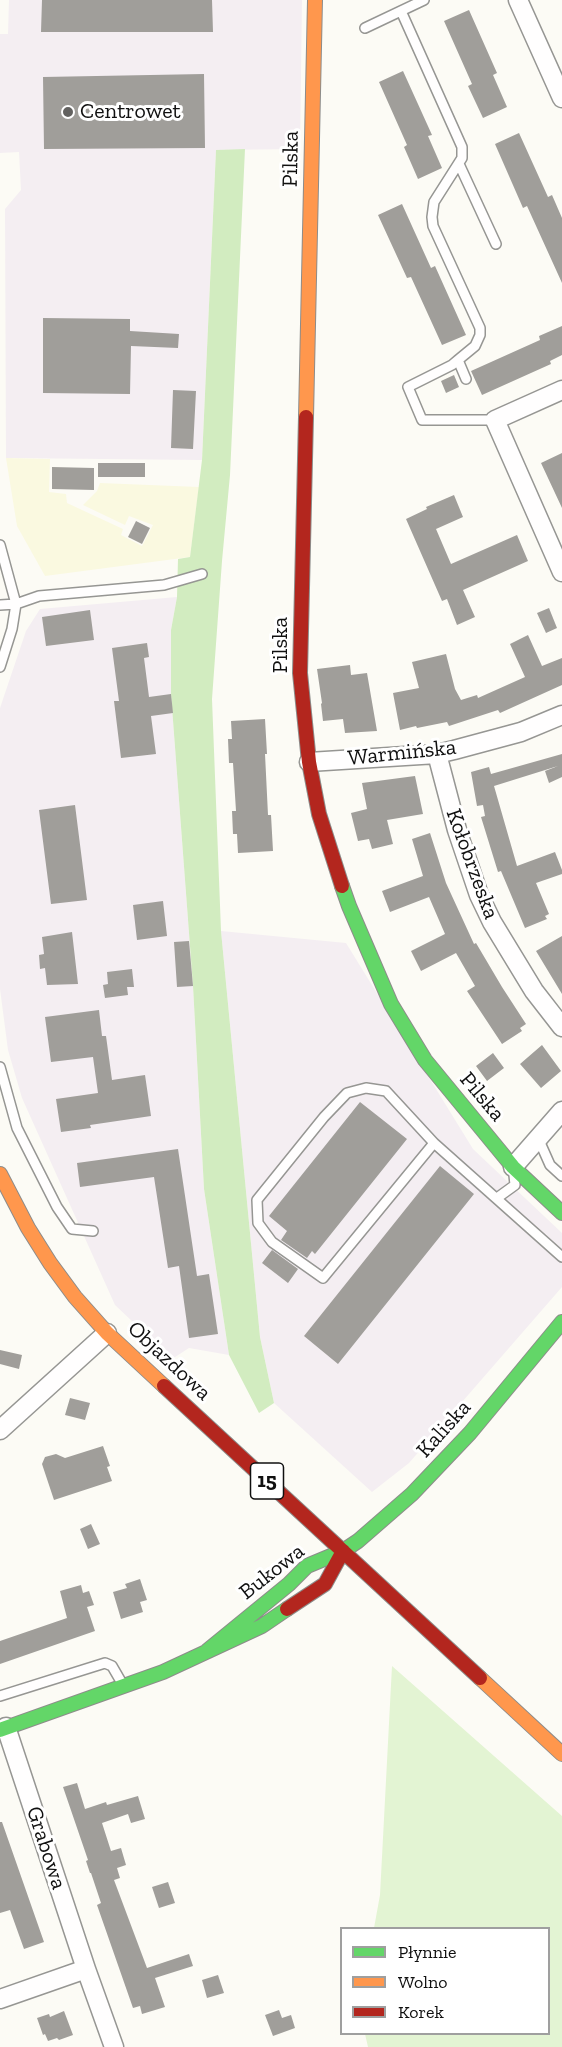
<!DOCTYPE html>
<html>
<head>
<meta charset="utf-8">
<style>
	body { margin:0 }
	#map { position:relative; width:562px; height:2047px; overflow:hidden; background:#fcfbf5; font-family:"Zilla Slab",serif }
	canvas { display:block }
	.legend { position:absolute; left:340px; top:1927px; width:210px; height:108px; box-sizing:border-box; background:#fff; border:2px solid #9f9f9f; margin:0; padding:8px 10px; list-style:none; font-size:18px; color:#101010 }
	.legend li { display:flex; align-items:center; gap:12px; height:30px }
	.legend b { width:30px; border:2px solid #9f9f9f }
</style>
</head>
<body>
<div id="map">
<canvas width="562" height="2047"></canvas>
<ul class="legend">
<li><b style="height:8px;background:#63d668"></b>Płynnie</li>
<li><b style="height:8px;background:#ff974d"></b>Wolno</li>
<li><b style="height:8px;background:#b3261e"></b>Korek</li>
</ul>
</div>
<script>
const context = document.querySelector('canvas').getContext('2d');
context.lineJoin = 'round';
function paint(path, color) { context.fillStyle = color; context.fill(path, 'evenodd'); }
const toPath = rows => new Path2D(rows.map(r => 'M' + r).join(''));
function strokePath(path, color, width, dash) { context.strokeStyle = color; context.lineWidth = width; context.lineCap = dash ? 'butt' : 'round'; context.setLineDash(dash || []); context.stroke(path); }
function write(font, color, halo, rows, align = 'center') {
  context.font = font + ' "Zilla Slab",serif'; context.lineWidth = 6; context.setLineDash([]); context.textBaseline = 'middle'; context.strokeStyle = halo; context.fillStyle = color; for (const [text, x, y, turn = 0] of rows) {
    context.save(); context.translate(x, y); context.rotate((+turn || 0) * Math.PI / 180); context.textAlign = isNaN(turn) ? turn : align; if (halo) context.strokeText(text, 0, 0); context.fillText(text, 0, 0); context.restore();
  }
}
paint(toPath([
	[9,0,302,0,300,149,216,150,202,460,6,458,5,209,21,190,19,152,0,153,0,34,8,34],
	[177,597,171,630,171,694,193,986,204,1189,229,1355,189,1348,172,1359,115,1305,22,1098,8,1050,0,989,0,708,26,631,40,609],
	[221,931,346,943,473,1149,562,1233,562,1287,409,1463,372,1492,274,1403,260,1337]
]), '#f4eef2');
paint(toPath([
	[6,458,50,459,49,492,66,494,67,503,123,529,121,535,142,546,153,525,129,516,125,525,83,505,97,491,100,483,199,487,190,557,45,576,17,526]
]), '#faf9e0');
paint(toPath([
	[392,1666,562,1816,562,2047,368,2047,365,2034,548,2034,548,1928,374,1928,380,1895]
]), '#e3f4d3');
paint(toPath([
	[245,149,230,475,222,561,212,699,221,931,260,1337,274,1403,259,1413,229,1355,204,1189,193,986,171,694,171,630,177,597,178,559,190,557,202,460,216,150]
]), '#d2ecc0');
paint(toPath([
	[42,0,212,0,213,32,41,32],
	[469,10,497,73,493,75,507,107,483,118,468,86,472,84,444,21],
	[403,71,432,135,428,136,442,168,418,179,404,147,407,145,379,82],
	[204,74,205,148,44,149,43,77],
	[519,133,548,197,552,195,562,218,562,283,527,206,523,208,495,144],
	[402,204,431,268,435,266,466,335,442,345,411,277,407,278,378,215],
	[43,318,130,319,130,331,179,334,178,348,131,346,130,394,43,393],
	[562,326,562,355,550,361,551,364,482,395,471,371,540,340,539,336],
	[454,375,459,387,446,393,441,381],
	[173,390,196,391,193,449,171,448],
	[562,453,562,508,541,463],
	[98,463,145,463,145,477,98,477],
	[52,467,94,468,94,490,52,489],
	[454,495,463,517,436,529,451,564,517,535,528,561,463,590,475,617,457,625,447,599,442,601,406,519,427,509,426,507],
	[136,521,150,528,142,544,128,537],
	[549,608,557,628,546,633,537,613],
	[90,610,94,640,46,646,42,617],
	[528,635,542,666,562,658,562,685,500,713,498,710,449,726,447,722,417,728,416,726,400,730,393,693,419,688,412,662,446,654,455,689,461,700,477,695,478,698,525,677,510,644],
	[147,643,149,657,144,658,149,697,171,694,173,713,151,716,156,754,121,758,114,701,119,701,112,648],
	[350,665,351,675,367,673,377,731,345,733,343,719,323,721,321,704,322,703,317,669],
	[265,719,267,754,265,754,268,815,271,815,273,851,238,853,237,834,233,834,232,811,236,811,233,763,229,763,228,739,232,739,231,721],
	[562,754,562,777,549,783,545,771,558,766,494,786,517,866,555,852,562,870,562,874,536,883,549,914,545,916,547,919,525,928,501,871,498,872,481,817,485,816,483,805,477,806,471,772,489,767,491,774],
	[415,776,423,814,387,820,393,844,372,849,369,839,358,841,351,813,367,809,362,783],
	[75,805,87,900,51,904,39,810],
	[430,833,446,883,474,944,476,943,502,987,526,1024,520,1028,522,1031,502,1044,467,991,475,986,456,953,421,971,411,951,445,934,429,897,390,912,382,891,423,876,412,839],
	[163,901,167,936,137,940,133,905],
	[72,932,78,984,47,985,45,968,40,969,39,955,44,954,42,937],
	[562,936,562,994,536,951],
	[189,941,193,986,177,987,174,942],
	[132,969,134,987,127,987,128,995,105,998,103,985,108,984,107,972],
	[99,1010,102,1036,106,1036,112,1080,145,1075,151,1116,90,1125,91,1128,61,1132,56,1099,98,1093,93,1057,51,1062,45,1017],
	[542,1045,561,1071,541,1088,520,1064],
	[493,1053,504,1068,487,1081,476,1066],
	[360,1102,407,1139,315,1254,312,1251,307,1258,281,1240,287,1231,269,1216],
	[178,1149,197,1276,209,1274,218,1334,189,1338,179,1266,168,1268,154,1177,80,1187,77,1163],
	[440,1166,474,1194,338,1364,304,1336],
	[272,1250,298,1269,288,1283,262,1263],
	[0,1350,22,1355,19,1369,0,1364],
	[70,1398,90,1403,85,1420,65,1415],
	[103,1446,110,1466,107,1467,112,1481,54,1500,42,1464,45,1457,56,1454,65,1458],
	[91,1524,100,1544,88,1549,80,1529],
	[140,1579,147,1600,140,1602,143,1612,121,1619,113,1592,127,1588,125,1584],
	[81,1585,83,1593,89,1591,94,1605,87,1607,95,1631,0,1664,0,1641,67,1618,60,1591],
	[77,1783,85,1809,106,1802,107,1805,138,1796,145,1819,131,1823,128,1814,102,1823,111,1851,121,1848,126,1865,117,1868,120,1878,114,1880,147,1968,189,1954,193,1966,155,1978,165,2007,142,2014,140,2006,133,2008,97,1905,101,1903,91,1873,90,1873,86,1861,88,1860,63,1787],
	[0,1822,2,1822,44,1942,24,1949,10,1910,0,1913],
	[168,1882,175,1903,159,1908,152,1887],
	[218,1975,224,1993,207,1998,202,1980],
	[279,2010,282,2018,291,2015,295,2028,273,2036,265,2015],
	[64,2011,73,2035,59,2040,57,2038,48,2041,45,2034,43,2035,37,2018,49,2014,50,2017]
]), '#a09e9a');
const lane = toPath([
	[401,11,462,147,462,158,434,202,432,217,433,226,480,328,480,335,475,346,458,360,452,365,408,387,422,420,495,420],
	[365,28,424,0],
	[459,164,496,244],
	[458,360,466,379],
	[0,545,16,604,0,605],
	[0,667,12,629,16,604,39,596,164,585,202,574],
	[0,1067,17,1128,57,1207,72,1229,93,1231],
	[538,1138,550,1165,562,1176],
	[434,1143,323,1278,272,1242,258,1223,257,1200,324,1117,347,1093,366,1088,386,1091,434,1143,562,1257],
	[497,1198,515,1185,514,1175],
	[0,1696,105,1663,112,1666,123,1685]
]);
const street = toPath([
	[518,0,562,98],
	[562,390,495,420,562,572],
	[437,754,457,830,479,895,492,922,534,991,562,1027],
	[309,762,437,754,454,750,521,732,562,715],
	[513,1167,562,1111],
	[0,1430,107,1333],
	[86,1969,114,2047],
	[0,1999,86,1969,6,1727]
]);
const fast = toPath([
	[342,886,349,906,391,1004,425,1060,513,1167,562,1213],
	[207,1651,289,1584,307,1566,343,1551,358,1541,412,1494,470,1433,562,1322],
	[0,1730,163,1672,262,1626,287,1609]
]);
const slow = toPath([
	[306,417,315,0],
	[0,1174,28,1228,50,1263,75,1297,107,1333,164,1386],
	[480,1678,562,1754]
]);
const jam = toPath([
	[306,417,300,673,309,762,319,814,342,886],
	[164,1386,480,1678],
	[287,1609,325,1584,343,1551]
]);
strokePath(lane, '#969693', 12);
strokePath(street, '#969693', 21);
strokePath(fast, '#8d8c8a', 16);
strokePath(slow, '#8d8c8a', 16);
strokePath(jam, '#8d8c8a', 16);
strokePath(lane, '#fffefe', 9);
strokePath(street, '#fffefe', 18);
strokePath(fast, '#63d668', 14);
strokePath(slow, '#ff974d', 14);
strokePath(jam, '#b3261e', 14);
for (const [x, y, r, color] of [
	[68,112,6,"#636260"]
]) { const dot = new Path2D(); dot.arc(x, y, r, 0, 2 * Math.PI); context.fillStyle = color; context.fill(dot); strokePath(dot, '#fff', 2); }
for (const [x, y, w] of [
	[267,1481,33]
]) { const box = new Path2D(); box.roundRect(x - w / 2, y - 18, w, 36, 4.5); context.fillStyle = '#fff'; context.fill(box); strokePath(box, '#101010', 1.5); }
write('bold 21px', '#101010', null, [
	["15",267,1481]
]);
write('22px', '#101010', '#fff', [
	["Centrowet",80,112]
], 'left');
write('22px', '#101010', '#fff', [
	["Pilska",291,159,-89],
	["Pilska",281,645,-90],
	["Warmińska",402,753,-6],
	["Kołobrzeska",472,864,70],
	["Pilska",482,1097,50],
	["Objazdowa",169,1361,43],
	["Kaliska",444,1429,-48],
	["Bukowa",272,1572,-38],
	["Grabowa",46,1848,72]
]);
</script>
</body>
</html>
